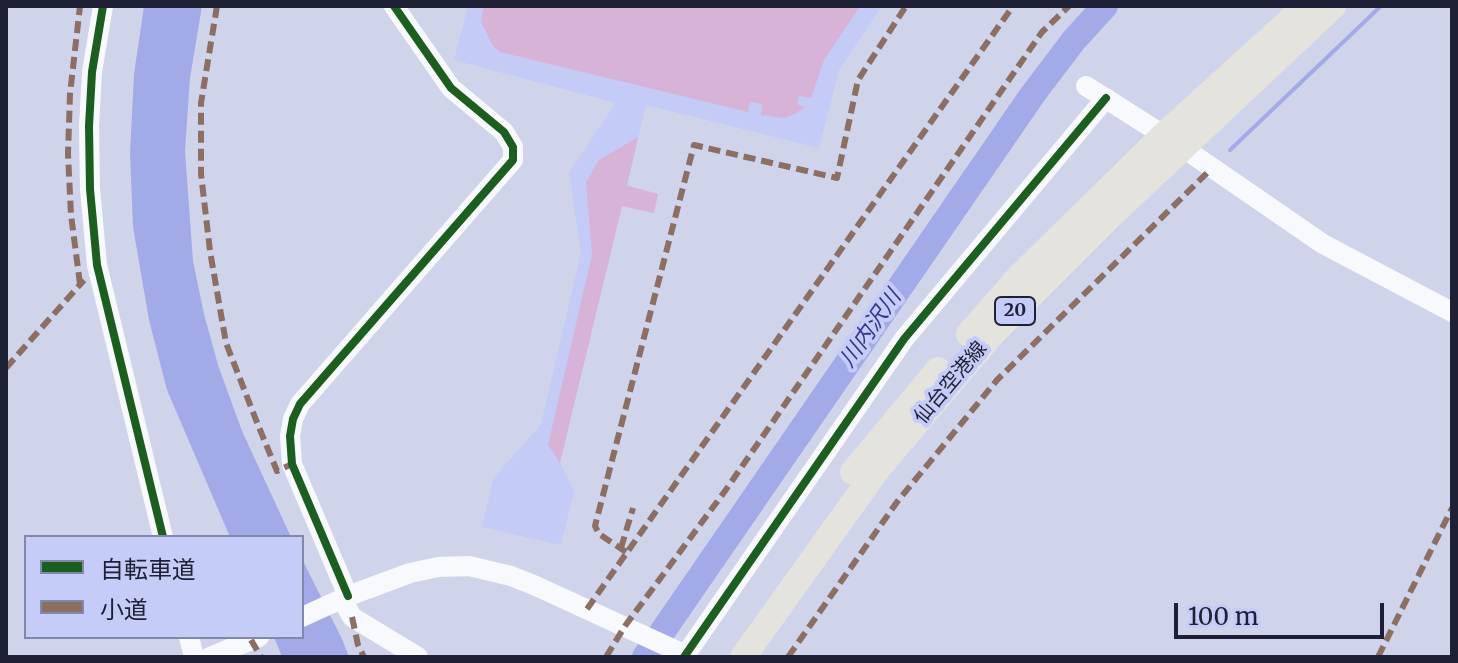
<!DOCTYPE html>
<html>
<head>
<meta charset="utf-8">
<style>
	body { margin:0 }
	#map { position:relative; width:1458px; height:663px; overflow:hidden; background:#d0d4eb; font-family:Merriweather,"Noto Sans JP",serif }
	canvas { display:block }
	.frame { position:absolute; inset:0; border:8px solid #1e2135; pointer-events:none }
	.legend { position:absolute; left:24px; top:535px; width:280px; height:104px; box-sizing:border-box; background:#c4ccf7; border:2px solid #8288a9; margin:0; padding:10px 14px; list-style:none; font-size:24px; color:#1e2135 }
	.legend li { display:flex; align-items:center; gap:16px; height:40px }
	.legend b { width:40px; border:2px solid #8288a9 }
	.scale { position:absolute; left:1174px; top:603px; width:210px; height:36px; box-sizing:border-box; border:4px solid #1e2135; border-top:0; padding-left:10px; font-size:24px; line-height:28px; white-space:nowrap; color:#1e2135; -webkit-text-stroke:6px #c4ccf7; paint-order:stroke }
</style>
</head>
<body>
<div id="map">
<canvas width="1458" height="663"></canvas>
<div class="frame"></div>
<ul class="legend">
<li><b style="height:10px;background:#1b5e20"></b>自転車道</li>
<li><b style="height:10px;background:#8d6e63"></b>小道</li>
</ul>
<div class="scale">100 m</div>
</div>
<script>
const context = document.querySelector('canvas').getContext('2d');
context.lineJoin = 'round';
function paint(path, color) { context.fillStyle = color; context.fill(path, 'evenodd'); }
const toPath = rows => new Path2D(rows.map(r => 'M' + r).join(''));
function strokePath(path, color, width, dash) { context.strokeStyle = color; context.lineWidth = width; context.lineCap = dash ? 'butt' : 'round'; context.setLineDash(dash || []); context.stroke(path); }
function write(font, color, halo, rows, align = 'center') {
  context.font = font + ' Merriweather,"Noto Sans JP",serif'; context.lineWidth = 8; context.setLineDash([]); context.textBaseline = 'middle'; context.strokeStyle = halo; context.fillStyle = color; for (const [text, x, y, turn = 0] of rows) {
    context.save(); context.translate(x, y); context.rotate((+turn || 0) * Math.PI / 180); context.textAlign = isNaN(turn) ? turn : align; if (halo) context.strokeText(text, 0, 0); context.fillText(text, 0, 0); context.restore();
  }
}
paint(toPath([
	[468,6,882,6,839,70,819,148,646,105,627,185,658,194,654,213,622,206,560,462,574,492,561,545,482,527,493,479,541,424,581,253,569,172,616,103,454,60]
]), '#c3cbf6');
paint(toPath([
	[484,6,860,6,824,60,811,98,799,96,797,104,805,107,797,113,784,118,761,115,762,104,750,102,748,112,500,52,493,46,481,22],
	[638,137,627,186,658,194,654,213,622,206,560,463,548,445,592,255,586,182,599,160]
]), '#d7b3d8');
paint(toPath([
	[144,6,202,6,190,78,185,151,193,261,204,314,218,365,242,431,291,537,230,537,167,390,149,320,133,227,130,153,134,74],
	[302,559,342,639,349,657,282,657,274,637,302,637]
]), '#a2abe8');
strokePath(toPath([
	[1230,150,1381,6]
]), '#a2abe8', 4);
strokePath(toPath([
	[645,657,1033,94,1074,40,1105,6]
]), '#a2abe8', 26);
strokePath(toPath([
	[103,6,92,72,89,126,90,189,97,265,163,537],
	[1086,86,1182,147,1323,244,1452,312],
	[348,596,292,464,290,436,293,419,300,404,513,160,513,147,504,132,451,88,394,6],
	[342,599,352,617,418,657],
	[302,617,348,596,410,573,438,567,469,566,511,576,536,586,686,655],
	[189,637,194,657],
	[210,657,259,637],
	[684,657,904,339,1106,98]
]), '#f8f9fc', 20);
strokePath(toPath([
	[969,334,1019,277,1164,135,1306,6],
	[853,472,938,370],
	[743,657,879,467,992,334,1109,217,1333,6]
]), '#e4e3de', 26);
strokePath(toPath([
	[217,6,201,103,201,174,210,251,226,343,258,425,277,471,292,464],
	[80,284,71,215,68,154,70,94,80,6],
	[6,368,84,280],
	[621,548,633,508],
	[626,552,599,534,595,526,694,145,837,178,858,80,906,6],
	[587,609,1013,6],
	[352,617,358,645,364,657],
	[251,640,261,657],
	[606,657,625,626,725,491,1042,32,1069,6],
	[788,657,897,502,997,380,1211,169],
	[1378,657,1452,508]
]), '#8d6e63', 6, [12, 6]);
strokePath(toPath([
	[103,6,92,72,89,126,90,189,97,265,163,537],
	[348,596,292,464,290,436,293,419,300,404,513,160,513,147,504,132,451,88,394,6],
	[684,657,904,339,1106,98]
]), '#1b5e20', 8);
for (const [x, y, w] of [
	[1015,311,40]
]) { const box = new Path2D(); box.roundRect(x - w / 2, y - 14, w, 28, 6); context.fillStyle = '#c4ccf7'; context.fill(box); strokePath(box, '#1e2135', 2); }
write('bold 18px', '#1e2135', null, [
	["20",1015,311]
]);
write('20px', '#1e2135', '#c4ccf7', [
	["仙台空港線",951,383,-50]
]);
write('italic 22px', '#34348c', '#c4ccf7', [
	["川内沢川",871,329,-55]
]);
</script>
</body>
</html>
